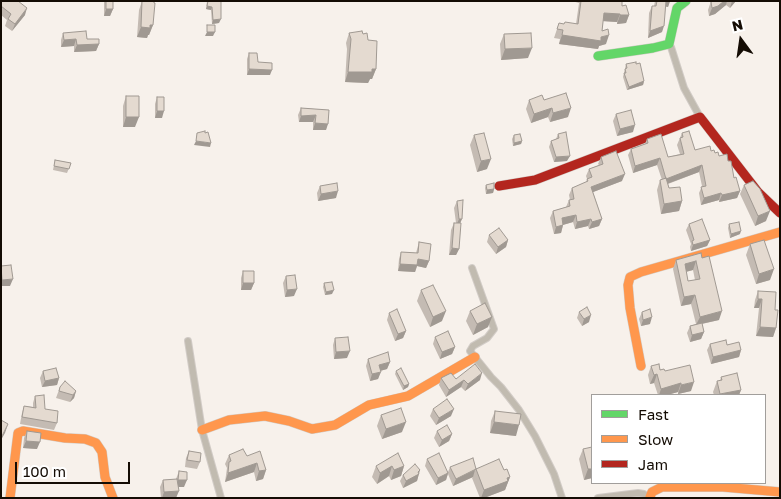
<!DOCTYPE html>
<html>
<head>
<meta charset="utf-8">
<style>
	body { margin:0 }
	#map { position:relative; width:781px; height:499px; overflow:hidden; background:#f7f1eb; font-family:"Golos Text",sans-serif }
	canvas { display:block }
	.frame { position:absolute; inset:0; border:2px solid #140c04; pointer-events:none }
	.legend { position:absolute; left:591px; top:394px; width:175px; height:90px; box-sizing:border-box; background:#fff; border:1px solid #a19e9b; margin:0; padding:6px 9px; list-style:none; font-size:15px; color:#140c04 }
	.legend li { display:flex; align-items:center; gap:10px; height:25px }
	.legend b { width:25px; border:1px solid #a19e9b }
	.north { position:absolute; left:716px; top:15px; width:50px; height:50px; -webkit-text-stroke:4px #fff; paint-order:stroke; rotate:346deg; font-size:14px; font-weight:700; line-height:20px; text-align:center; color:#140c04 }
	.north::after { content:''; display:block; margin:auto; width:18px; height:22px; background:#140c04; clip-path:polygon(50% 0,100% 100%,50% 72%,0 100%) }
	.scale { position:absolute; left:15px; top:462px; width:115px; height:22px; box-sizing:border-box; border:2px solid #140c04; border-top:0; padding-left:6px; font-size:15px; line-height:18px; white-space:nowrap; color:#140c04; -webkit-text-stroke:4px #fff; paint-order:stroke }
</style>
</head>
<body>
<div id="map">
<canvas width="781" height="499"></canvas>
<div class="frame"></div>
<ul class="legend">
<li><b style="height:6px;background:#63d668"></b>Fast</li>
<li><b style="height:6px;background:#ff974d"></b>Slow</li>
<li><b style="height:6px;background:#b3261e"></b>Jam</li>
</ul>
<div class="north">N</div>
<div class="scale">100 m</div>
</div>
<script>
const context = document.querySelector('canvas').getContext('2d');
context.lineJoin = 'round';
const toPath = rows => new Path2D(rows.map(r => 'M' + r).join(''));
function strokePath(path, color, width, dash) { context.strokeStyle = color; context.lineWidth = width; context.lineCap = dash ? 'butt' : 'round'; context.setLineDash(dash || []); context.stroke(path); }
function paint(path, color) { context.fillStyle = color; context.fill(path, 'evenodd'); }
const street = toPath([
	[671,47,684,88,700,117],
	[472,268,494,329,487,338,473,346,470,351,491,377,501,387,519,410,535,436,554,474,562,498],
	[188,341,202,430,221,498],
	[598,498,638,493,644,494,650,498]
]);
const fast = toPath([
	[598,56,653,48,669,44,677,8,686,1]
]);
const slow = toPath([
	[641,366,630,308,628,285,630,277,641,272,780,232],
	[202,430,229,420,265,416,289,421,312,429,335,425,369,405,408,396,475,357],
	[650,497,652,492,662,487,723,487,780,492],
	[10,498,18,433,23,431,65,438,85,439,96,443,102,452,105,477,113,498]
]);
const jam = toPath([
	[499,186,535,180,700,117,758,192,780,213]
]);
strokePath(street, '#d2ccc7', 8);
strokePath(fast, '#d2ccc7', 10);
strokePath(slow, '#d2ccc7', 10);
strokePath(jam, '#d2ccc7', 10);
strokePath(street, '#c1bbb0', 6);
strokePath(fast, '#63d668', 9);
strokePath(slow, '#ff974d', 9);
strokePath(jam, '#b3261e', 9);
paint(toPath([
	[1,1,19,2,25,15,12,31,5,26,7,20,1,15],
	[104,1,113,1,113,9,110,16,104,16],
	[142,1,154,3,153,25,149,35,148,35,147,38,137,37,139,10],
	[207,1,221,1,219,23,212,24,211,10,206,9],
	[572,1,622,1,622,6,629,15,626,23,617,24,617,22,603,21,602,31,606,44,599,46,598,49,559,44,560,39,554,38,559,23,564,24,576,24,579,3],
	[655,1,670,1,668,7,665,6,662,32,648,38,649,13,652,6,654,6],
	[711,1,736,1,730,8,726,5,715,14,709,16,708,10],
	[63,33,87,39,99,44,96,51,74,52,74,46,61,47,61,40],
	[349,33,363,34,368,40,376,69,372,79,370,79,368,83,345,82,347,49,346,43],
	[504,34,528,58,501,60,500,44],
	[249,53,258,62,270,75,247,75,247,59],
	[626,64,644,81,643,85,627,90,623,77],
	[126,96,135,127,123,127,123,106],
	[157,97,162,118,155,118,155,104],
	[529,100,544,100,568,117,550,122,548,117,531,123,526,109],
	[301,108,329,110,326,130,313,130,313,122,299,122,298,115],
	[616,114,633,132,617,136,613,121],
	[682,133,695,150,711,151,719,156,734,178,740,191,737,198,719,202,719,200,701,205,699,193,702,186,699,172,668,184,669,188,682,201,679,211,661,214,657,190,660,180,662,180,657,165,633,173,628,155,631,149,645,144,647,139,668,157,680,154,677,145],
	[558,134,567,161,554,162,549,147,551,141,556,139],
	[474,135,487,169,477,172,470,145],
	[514,135,522,141,521,144,513,146,512,139],
	[601,157,622,181,593,192,602,219,599,226,589,229,588,226,575,229,573,222,563,225,561,233,554,234,550,218,553,211,566,207,569,200,570,200,569,195,572,188,586,182,587,179,586,176,589,169,599,165,598,164],
	[55,160,71,163,67,173,53,170],
	[486,185,494,189,493,193,486,194,485,188],
	[744,185,766,221,755,226,740,194],
	[320,186,336,198,318,201,317,193],
	[457,201,460,223,459,249,456,255,449,255,451,230,454,223,456,223,454,208],
	[689,224,710,240,707,246,691,251,690,247,691,244,686,230],
	[729,224,740,234,730,238,728,228],
	[489,235,508,240,506,247,496,254,487,242],
	[419,242,429,261,426,268,417,266,415,272,398,271,399,259,401,252,416,253],
	[750,244,770,280,756,284,746,255],
	[701,253,719,320,702,324,704,332,701,339,690,342,687,333,690,326,696,324,691,304,681,306,673,269,676,260],
	[693,270,695,280,688,281,686,272],
	[243,271,254,283,251,290,241,290,241,278],
	[286,276,294,296,285,297,283,283],
	[324,283,332,294,325,295,323,287],
	[421,290,442,321,430,327,417,301],
	[758,291,775,310,776,328,773,337,756,336,759,308,754,308,755,300],
	[470,311,488,327,473,335,466,321],
	[579,312,589,322,582,326,577,318],
	[642,312,650,324,641,326,639,319],
	[389,313,406,331,403,338,395,341,387,320],
	[435,337,455,347,452,354,440,359,433,344],
	[335,338,347,358,334,359,333,345],
	[710,344,727,345,741,350,739,357,711,364,707,350],
	[368,359,390,362,387,369,380,371,378,379,370,381,366,366],
	[651,366,665,371,691,391,678,394,678,392,667,395,658,395,654,383,650,384,648,375],
	[43,371,59,378,57,385,42,387,40,378],
	[396,371,409,384,408,387,403,390,395,374],
	[721,377,741,390,739,395,714,395,713,392,717,381,720,381],
	[441,378,456,379,480,380,465,391,461,387,446,397,439,385],
	[60,387,76,391,74,398,70,402,56,398],
	[35,396,45,409,57,423,54,430,20,424,22,413,24,406,33,407,33,403],
	[433,409,451,416,436,425,430,416],
	[495,411,516,436,490,433,491,421],
	[381,415,402,432,382,439,377,426],
	[27,431,37,449,23,448,24,438],
	[437,431,452,434,449,441,439,447,434,438],
	[583,449,592,478,584,480,579,459],
	[189,451,200,462,197,469,185,467,186,458],
	[229,455,247,456,266,470,263,479,256,481,254,472,225,482,227,468,225,464],
	[427,459,448,472,450,467,504,470,510,477,505,490,484,498,480,498,472,478,473,477,453,486,448,474,446,480,436,485,425,466],
	[376,466,404,466,401,476,391,480,389,476,377,484,372,477],
	[179,471,184,487,178,487,176,498,161,498,160,487,163,480,176,479],
	[419,473,417,481,403,488,400,481,403,475]
]), '#c4bbb3');
paint(toPath([
	[665,1,670,1,668,7,663,6],
	[724,1,727,1,726,5,715,14,709,16,712,8],
	[732,1,736,1,730,8],
	[207,6,212,7,211,10,206,9],
	[27,8,25,15,12,31,15,24],
	[106,9,113,9,110,16,104,16],
	[604,13,620,14,617,22,601,21],
	[620,15,629,15,626,23,617,24],
	[221,19,219,23,212,24,213,20],
	[150,25,153,25,149,35,148,35,147,38,137,37,141,27],
	[664,26,662,32,648,38,650,31],
	[207,32,215,32,213,36,205,36],
	[562,35,601,37,609,35,606,44,599,46,598,49,559,44],
	[76,39,74,46,61,47,64,40],
	[99,44,96,51,74,52,77,45],
	[532,48,528,58,501,60,505,49],
	[249,69,272,70,270,75,247,75],
	[372,69,376,69,372,79,370,79,368,83,345,82,348,72],
	[644,81,643,85,627,90,629,87],
	[552,108,548,117,531,123,534,114],
	[571,108,568,117,550,122,553,113],
	[157,111,164,111,162,118,155,118],
	[316,115,313,122,299,122,301,116],
	[126,117,139,117,135,127,123,127],
	[315,123,328,124,326,130,313,130],
	[635,125,633,132,617,136,620,129],
	[196,141,211,143,210,147,194,145],
	[522,141,521,144,513,146,514,143],
	[570,156,567,161,554,162,556,157],
	[660,158,657,165,633,173,635,166],
	[491,159,487,169,477,172,481,161],
	[702,165,699,172,664,185,666,179],
	[625,174,622,181,588,194,591,187],
	[494,189,493,193,486,194,487,190],
	[338,191,336,198,318,201,321,194],
	[740,191,737,198,719,202,722,195],
	[721,193,719,200,701,205,704,198],
	[682,201,679,211,661,214,664,204],
	[770,211,766,221,755,226,758,216],
	[576,215,573,222,559,226,562,218],
	[459,219,462,219,459,226,456,226],
	[591,219,588,226,575,229,577,222],
	[602,219,599,226,589,229,592,222],
	[563,225,561,233,554,234,556,227],
	[741,231,740,234,730,238,731,234],
	[508,240,506,247,496,254,498,247],
	[710,240,707,246,691,251,693,245],
	[452,248,459,249,456,255,449,255],
	[418,259,429,261,426,268,417,266,415,272,398,271,400,264],
	[696,261,693,270,681,273,685,264],
	[774,269,770,280,756,284,759,274],
	[13,279,10,286,1,286,2,280],
	[243,283,254,283,251,290,241,290],
	[297,289,294,296,285,297,287,290],
	[334,290,332,294,325,295,326,292],
	[695,295,691,304,681,306,684,297],
	[758,299,762,299,759,308,754,308],
	[446,311,442,321,430,327,433,317],
	[722,311,719,320,696,325,700,317],
	[591,315,589,322,582,326,584,319],
	[492,317,488,327,473,335,477,324],
	[652,317,650,324,641,326,643,320],
	[760,327,776,328,773,337,756,336],
	[406,331,403,338,395,341,398,334],
	[704,332,701,339,690,342,692,335],
	[455,347,452,354,440,359,442,352],
	[741,350,739,357,711,364,713,357],
	[350,351,347,358,334,359,336,352],
	[390,362,387,369,376,372,379,365],
	[381,372,378,379,370,381,372,374],
	[482,373,480,380,465,391,468,384],
	[657,374,654,383,650,384,654,375],
	[59,378,57,385,42,387,45,381],
	[464,380,461,387,446,397,449,390],
	[694,382,691,391,678,394,681,385],
	[681,383,678,392,667,395,659,395,661,389],
	[409,384,408,387,403,390,404,386],
	[741,390,739,395,719,395,720,394],
	[76,391,74,398,70,402,73,395],
	[454,409,451,416,436,425,439,418],
	[406,422,402,432,382,439,386,429],
	[494,422,519,425,516,436,490,433],
	[8,424,5,433,1,440,2,436],
	[452,434,449,441,439,447,442,440],
	[26,441,40,442,37,449,23,448],
	[257,463,254,472,225,482,228,473],
	[392,466,389,476,377,484,380,473],
	[404,466,401,476,391,480,394,470],
	[588,469,592,469,592,478,584,480],
	[266,470,263,479,256,481,259,471],
	[420,470,417,481,403,488,406,481],
	[475,470,473,477,453,486,456,479],
	[448,473,446,480,436,485,438,478],
	[510,477,505,490,484,498,481,498,484,490],
	[178,480,187,480,184,487,176,487],
	[179,491,176,498,162,498,164,492]
]), '#a09992');
const building = toPath([
	[1,1,18,1,27,8,15,24,8,19,11,14,1,6,1,1],
	[106,1,113,1,113,9,106,9,106,1],
	[142,1,154,1,154,3,155,3,153,25,150,25,150,28,141,27,142,1],
	[208,1,221,1,221,19,213,20,212,7,207,6,208,1],
	[581,1,622,1,622,6,626,5,629,15,620,15,620,14,604,13,602,31,608,29,609,35,601,37,601,41,562,35,563,30,557,29,559,23,564,24,565,22,578,24,581,1],
	[657,1,666,1,664,26,650,31,652,6,656,6,657,1],
	[713,1,724,1,718,6,712,8,711,2,713,1],
	[207,25,215,25,215,32,207,32,207,25],
	[86,31,87,39,99,39,99,44,77,45,76,39,64,40,63,33,86,31],
	[362,31,363,34,367,33,368,40,377,41,376,69,372,69,372,72,348,72,351,39,349,33,362,31],
	[531,33,532,48,505,49,504,34,531,33],
	[249,53,257,53,258,62,272,63,272,70,249,69,249,53],
	[636,62,636,64,640,63,644,81,629,87,624,73,626,73,625,69,627,68,626,64,636,62],
	[566,93,571,108,553,113,552,108,534,114,529,100,542,95,544,100,566,93],
	[126,96,139,96,139,117,126,117,126,96],
	[157,97,164,97,164,111,157,111,157,97],
	[301,108,329,110,328,124,315,123,316,115,301,116,301,108],
	[631,110,635,125,620,129,616,114,631,110],
	[205,131,205,133,208,132,211,143,196,141,197,133,205,131],
	[689,131,695,150,710,146,711,151,714,150,715,153,718,152,719,156,727,154,728,161,731,161,734,178,736,177,740,191,722,195,721,193,704,198,701,187,706,186,702,165,666,179,660,158,635,166,631,149,648,143,647,139,661,134,668,157,684,154,680,138,683,137,682,133,689,131],
	[566,132,570,156,556,157,551,141,559,138,558,134,566,132],
	[484,133,491,159,481,161,474,135,484,133],
	[520,134,522,141,514,143,514,135,520,134],
	[616,151,625,174,591,187,602,219,592,222,591,219,577,222,576,215,562,218,563,225,556,227,553,211,570,206,569,200,574,199,572,188,588,181,587,179,592,177,589,169,603,164,601,157,616,151],
	[55,160,71,163,69,169,54,166,55,160],
	[666,178,669,188,680,187,682,201,664,204,660,180,666,178],
	[753,181,760,189,770,211,758,216,744,185,753,181],
	[337,183,338,191,321,194,320,186,337,183],
	[494,183,494,189,487,190,486,185,494,183],
	[463,200,462,219,459,219,457,201,463,200],
	[702,219,710,240,693,245,692,241,694,240,689,224,702,219],
	[739,222,741,231,731,234,729,224,739,222],
	[454,223,461,223,459,249,452,248,454,223],
	[499,228,508,240,498,247,489,235,499,228],
	[764,240,774,269,759,274,750,244,764,240],
	[419,242,431,244,429,261,418,259,417,265,400,264,401,252,418,253,419,242],
	[701,253,702,258,709,256,722,311,700,317,695,295,684,297,676,260,701,253],
	[696,261,700,279,688,281,685,264,696,261],
	[11,265,13,279,2,280,1,266,11,265],
	[243,271,254,271,254,283,243,283,243,271],
	[295,275,297,289,287,290,286,276,295,275],
	[332,282,334,290,326,292,324,283,332,282],
	[433,285,446,311,433,317,421,290,433,285],
	[758,291,776,292,775,310,778,310,776,328,760,327,762,299,758,299,758,291],
	[485,303,492,317,477,324,470,311,485,303],
	[587,307,591,315,584,319,579,312,587,307],
	[397,309,406,331,398,334,389,313,397,309],
	[650,309,652,317,643,320,642,312,650,309],
	[702,323,704,332,692,335,690,326,702,323],
	[448,331,455,347,442,352,435,337,448,331],
	[348,337,350,351,336,352,335,338,348,337],
	[726,340,727,345,739,342,741,350,713,357,710,344,726,340],
	[388,352,390,362,379,365,381,372,372,374,368,359,388,352],
	[475,364,482,373,468,384,464,380,449,390,441,378,451,373,456,379,475,364],
	[659,364,660,370,664,369,665,371,690,365,694,382,681,385,681,383,661,389,657,374,654,375,651,366,659,364],
	[56,368,59,378,45,381,43,371,56,368],
	[401,368,409,384,404,386,396,371,401,368],
	[737,373,741,390,720,394,717,381,722,380,721,377,737,373],
	[65,381,76,391,73,395,59,391,60,387,65,381],
	[44,395,45,409,58,411,57,423,22,417,24,406,36,408,35,396,44,395],
	[447,399,454,409,439,418,433,409,447,399],
	[401,408,406,422,386,429,381,415,401,408],
	[495,411,521,414,519,425,494,422,495,411],
	[1,420,8,424,2,436,1,436,1,420],
	[447,425,452,434,442,440,437,431,447,425],
	[27,431,41,433,40,442,26,441,27,431],
	[592,447,592,469,588,469,583,449,592,447],
	[243,449,247,456,260,451,266,470,259,471,257,463,228,473,229,462,231,461,229,455,243,449],
	[189,451,201,453,200,462,187,460,189,451],
	[398,453,404,466,394,470,392,466,380,473,376,466,398,453],
	[439,453,448,473,438,478,427,459,439,453],
	[473,458,476,469,456,479,450,467,473,458],
	[499,459,504,470,507,469,510,477,507,478,508,481,484,490,476,469,499,459],
	[415,464,420,470,418,472,419,474,406,481,403,475,415,464],
	[179,471,187,472,187,480,178,480,179,471],
	[177,479,179,491,164,492,163,480,177,479]
]);
paint(building, '#e4dad0');
strokePath(building, '#a09992', 1);
</script>
</body>
</html>
